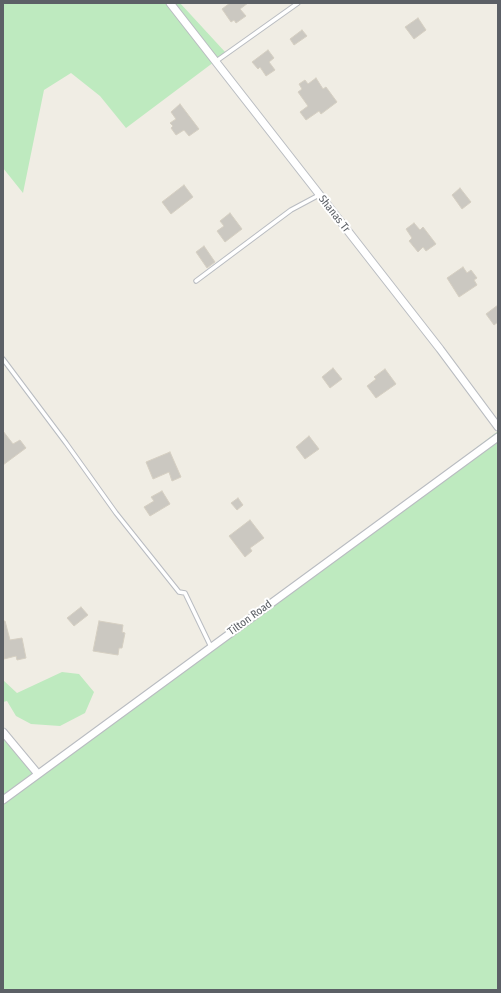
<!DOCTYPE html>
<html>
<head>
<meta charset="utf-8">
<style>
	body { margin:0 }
	#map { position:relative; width:501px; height:993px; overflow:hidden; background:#f0ede4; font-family:"Fira Sans Condensed",sans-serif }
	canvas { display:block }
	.frame { position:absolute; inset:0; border:4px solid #5c6066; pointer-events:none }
</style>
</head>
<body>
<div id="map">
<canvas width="501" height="993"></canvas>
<div class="frame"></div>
</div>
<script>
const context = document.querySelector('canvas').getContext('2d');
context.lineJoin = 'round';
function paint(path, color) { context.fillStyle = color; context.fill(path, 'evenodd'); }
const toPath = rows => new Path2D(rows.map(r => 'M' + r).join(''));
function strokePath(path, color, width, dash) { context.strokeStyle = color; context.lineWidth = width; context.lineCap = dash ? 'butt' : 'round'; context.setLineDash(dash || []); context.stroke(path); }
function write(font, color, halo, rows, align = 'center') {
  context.font = font + ' "Fira Sans Condensed",sans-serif'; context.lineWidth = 4; context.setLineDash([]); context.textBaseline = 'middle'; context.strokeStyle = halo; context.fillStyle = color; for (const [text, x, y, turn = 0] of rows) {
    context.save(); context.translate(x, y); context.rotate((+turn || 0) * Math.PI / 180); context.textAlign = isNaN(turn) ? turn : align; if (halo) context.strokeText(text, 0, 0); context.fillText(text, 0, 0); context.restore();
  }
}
paint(toPath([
	[3,3,180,3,226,53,126,128,100,96,71,73,44,90,23,193,3,168],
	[498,431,498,990,3,990,3,735,34,776,284,590,389,515],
	[62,672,79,674,94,692,85,713,60,726,31,724,16,716,7,701,3,702,3,680,17,693]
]), '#beeabf');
const building = toPath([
	[230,3,248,3,240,9,246,16,236,23,234,20,231,22,222,9,230,3],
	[418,18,426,30,414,39,405,27,418,18],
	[302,30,307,36,294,45,290,39,302,30],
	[268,50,274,58,269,62,275,70,266,76,260,67,258,69,252,62,268,50],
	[316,78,323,89,326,87,337,102,321,114,319,111,306,120,300,112,308,106,298,92,302,89,299,84,305,80,308,84,316,78],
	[180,104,199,129,189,136,184,130,176,135,171,128,173,126,170,123,176,119,171,112,180,104],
	[184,185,193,197,171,214,162,202,184,185],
	[460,188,471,202,462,209,452,195,460,188],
	[230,213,242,229,225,242,217,231,224,226,220,221,230,213],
	[414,223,420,230,423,227,436,244,426,251,423,247,418,252,409,241,412,238,406,229,414,223],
	[204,246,215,262,207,268,196,252,204,246],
	[463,267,467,273,471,270,477,278,474,280,477,285,459,297,447,278,463,267],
	[498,305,498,322,494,325,486,314,498,305],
	[333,368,342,379,330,388,322,377,333,368],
	[385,369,396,384,376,398,367,386,376,379,374,377,385,369],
	[3,431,13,444,20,440,26,448,3,465,3,431],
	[309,436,319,449,305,459,296,447,309,436],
	[170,452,181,477,172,481,169,472,153,479,146,462,170,452],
	[162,491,170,504,150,516,144,507,154,501,151,497,162,491],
	[238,498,243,505,237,510,231,503,238,498],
	[250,520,264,538,250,548,252,551,245,557,229,536,250,520],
	[81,607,88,615,74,626,67,618,81,607],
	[3,621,5,621,10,640,22,638,26,658,17,660,16,656,4,659,3,621],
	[99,621,123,625,122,632,125,633,122,648,119,648,118,655,93,651,99,621]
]);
paint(building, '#cbc8c1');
strokePath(building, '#d5cfc2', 1);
const service = toPath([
	[215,62,298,3],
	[196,281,291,210,319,195],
	[3,359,66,443,116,513,179,592,185,593,211,647]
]);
const minor = toPath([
	[170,3,440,349,498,427],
	[3,732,38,774],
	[3,800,498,437]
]);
strokePath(service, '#b9bcc1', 5.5);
strokePath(minor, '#b9bcc1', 9);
strokePath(service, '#fff', 3.5);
strokePath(minor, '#fff', 7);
write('11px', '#5c6066', '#fff', [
	["Shanas Tr",334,214,52],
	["Tilton Road",250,618,-36]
]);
</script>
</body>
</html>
